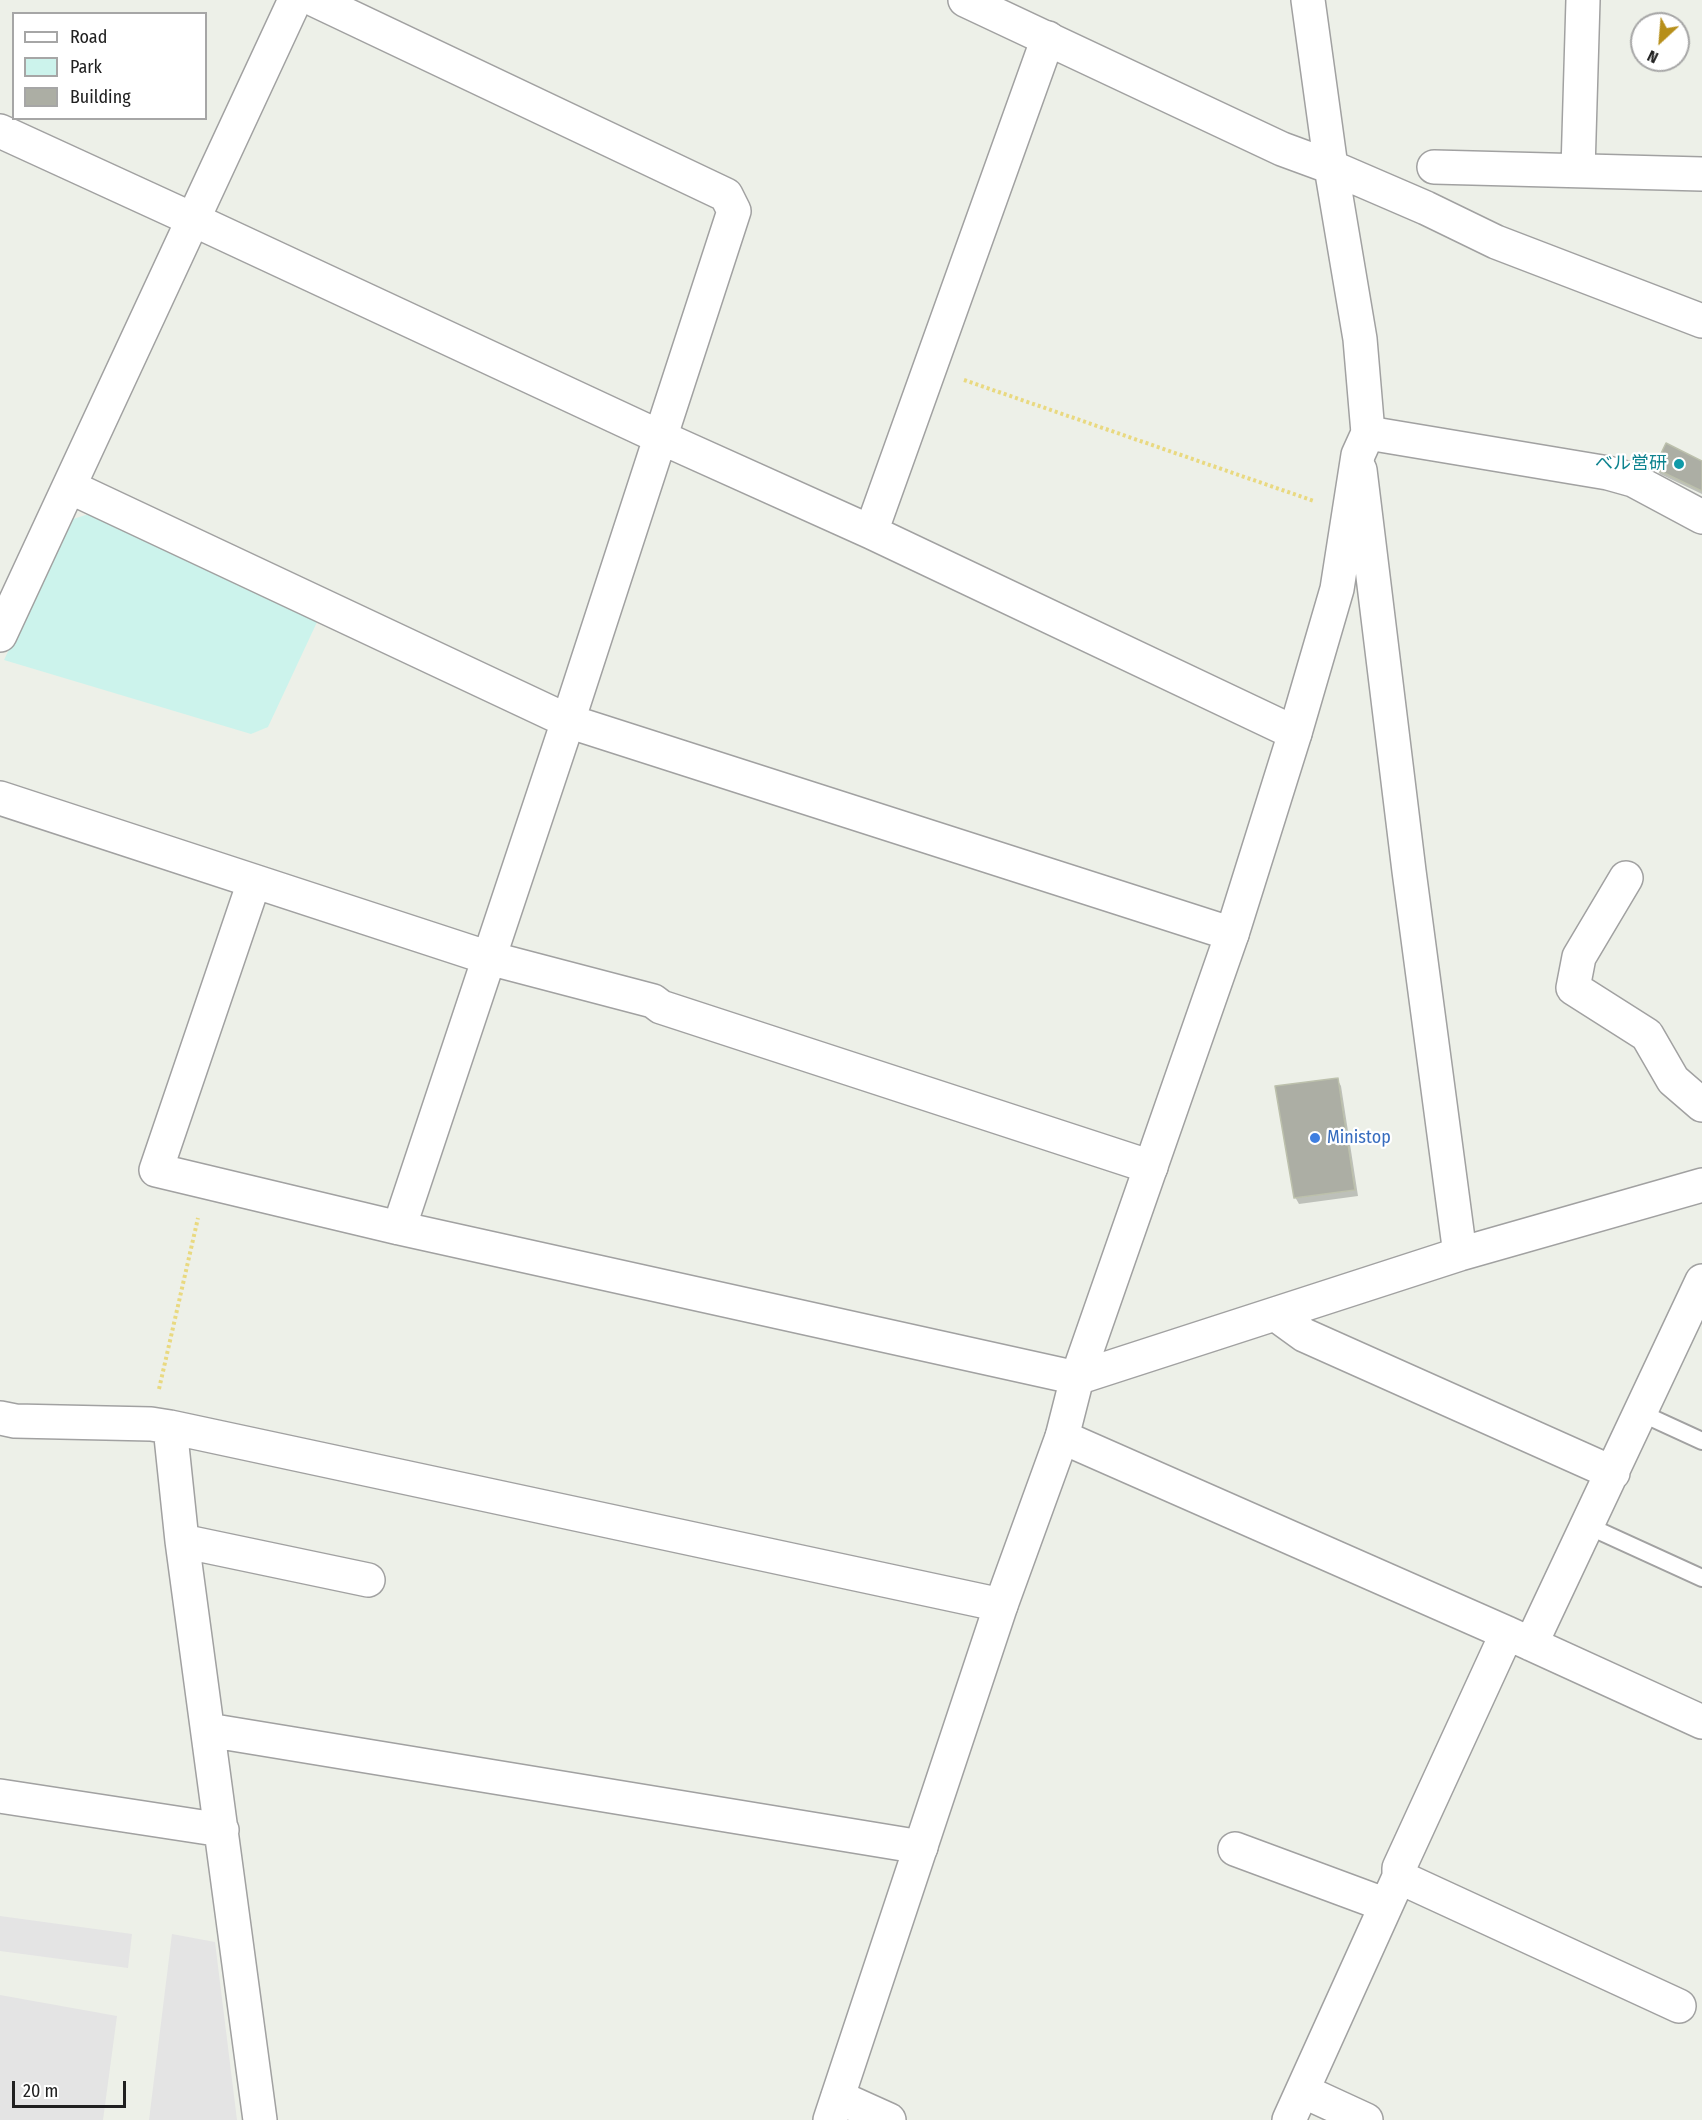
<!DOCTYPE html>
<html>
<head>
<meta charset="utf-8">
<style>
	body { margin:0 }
	#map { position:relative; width:1702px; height:2120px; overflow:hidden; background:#edf0e8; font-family:"Fira Sans Condensed",sans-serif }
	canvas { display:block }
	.legend { position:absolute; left:12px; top:12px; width:195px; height:108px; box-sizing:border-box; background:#fff; border:2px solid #a6a6a6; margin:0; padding:8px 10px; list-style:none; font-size:18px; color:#202020 }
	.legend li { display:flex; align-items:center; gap:12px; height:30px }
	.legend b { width:30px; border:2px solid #a6a6a6 }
	.north { position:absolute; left:1630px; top:12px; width:60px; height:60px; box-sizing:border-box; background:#fff; border:2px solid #a6a6a6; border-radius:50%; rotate:206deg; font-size:16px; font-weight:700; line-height:24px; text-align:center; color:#202020 }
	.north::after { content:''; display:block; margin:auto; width:21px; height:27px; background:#b78f1a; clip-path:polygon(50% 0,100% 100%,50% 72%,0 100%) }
	.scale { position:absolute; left:12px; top:2081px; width:114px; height:27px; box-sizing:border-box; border:3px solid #202020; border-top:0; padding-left:8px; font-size:18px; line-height:21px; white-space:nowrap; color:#202020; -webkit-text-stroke:4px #fff; paint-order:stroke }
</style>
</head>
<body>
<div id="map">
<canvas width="1702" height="2120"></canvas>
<ul class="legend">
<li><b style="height:8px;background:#fff"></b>Road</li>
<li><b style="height:16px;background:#ccf3ec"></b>Park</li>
<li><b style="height:16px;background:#acaea4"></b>Building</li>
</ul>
<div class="north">N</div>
<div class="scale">20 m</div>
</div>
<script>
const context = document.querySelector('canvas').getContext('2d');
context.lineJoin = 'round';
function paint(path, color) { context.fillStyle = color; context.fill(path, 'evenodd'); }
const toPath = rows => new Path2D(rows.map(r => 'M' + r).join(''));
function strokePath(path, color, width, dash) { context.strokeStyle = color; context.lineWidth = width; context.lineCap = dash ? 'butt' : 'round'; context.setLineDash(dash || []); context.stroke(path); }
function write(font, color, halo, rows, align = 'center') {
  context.font = font + ' "Fira Sans Condensed","Noto Sans JP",sans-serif'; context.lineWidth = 4.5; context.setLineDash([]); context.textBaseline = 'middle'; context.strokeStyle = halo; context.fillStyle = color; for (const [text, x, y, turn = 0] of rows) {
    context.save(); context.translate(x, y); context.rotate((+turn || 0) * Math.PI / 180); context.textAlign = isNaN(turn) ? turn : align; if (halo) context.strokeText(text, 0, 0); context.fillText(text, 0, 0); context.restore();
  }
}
paint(toPath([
	[89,514,318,620,268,727,251,734,4,660,70,520]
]), '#ccf3ec');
paint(toPath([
	[0,1916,132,1934,128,1968,0,1951],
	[172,1934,215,1942,237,2120,149,2120],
	[0,1995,117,2016,103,2120,0,2120]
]), '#e4e4e4');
paint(toPath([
	[1702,462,1702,494,1660,474,1656,468],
	[1337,1079,1341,1086,1358,1196,1299,1204,1295,1197]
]), '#0003');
const building = toPath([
	[1666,443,1702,461,1702,491,1654,468,1666,443],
	[1338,1078,1355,1190,1294,1198,1275,1086,1338,1078]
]);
paint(building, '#acaea4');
strokePath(building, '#bcc0ac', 1.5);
const service = toPath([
	[1641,1413,1702,1441],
	[1586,1525,1702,1578]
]);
const minor = toPath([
	[315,0,726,195,734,211,568,721,399,1228,1077,1378,1460,1254,1702,1185],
	[0,131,194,220,660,437,871,532,1295,733],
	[1434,167,1702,174],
	[1578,170,1583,0],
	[1368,433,1608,473,1633,480,1702,517],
	[1360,470,1409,871,1460,1254],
	[70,487,568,721,1232,934],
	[871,532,1048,38],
	[0,635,295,0],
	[0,798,489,958,653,1001,661,1007,1151,1167],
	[1626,878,1579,957,1573,988,1647,1035,1673,1080,1702,1105],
	[254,882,156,1170,399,1228],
	[1275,1314,1304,1335,1613,1473],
	[0,1418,15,1421,151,1424,170,1427,1001,1605],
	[170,1427,182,1541,260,2120],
	[1062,1437,1507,1633,1702,1722],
	[182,1541,368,1580],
	[1531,1644,1702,1281],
	[208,1730,921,1847],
	[0,1796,222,1830],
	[1235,1849,1386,1905],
	[1399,1877,1679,2006],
	[1303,2091,1366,2120],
	[838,2097,889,2120],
	[1289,2120,1399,1877,1399,1868,1507,1633]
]);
const tertiary = toPath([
	[965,0,1282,149,1331,167,1426,208,1496,242,1702,321],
	[830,2120,1001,1605,1062,1437,1077,1378,1232,934,1295,733,1337,589,1358,455,1368,433,1360,339,1331,167,1308,0]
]);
strokePath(service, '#a1a1a1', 20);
strokePath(minor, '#a1a1a1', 36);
strokePath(tertiary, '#a1a1a1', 36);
strokePath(toPath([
	[964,380,1314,501],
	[159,1389,198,1218]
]), '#e9d980', 4, [3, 3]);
strokePath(service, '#fff', 16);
strokePath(minor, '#fff', 33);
strokePath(tertiary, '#fff', 33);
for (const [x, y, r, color] of [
	[1679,464,6,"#0f9aa8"],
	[1315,1138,6,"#3f7fe0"]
]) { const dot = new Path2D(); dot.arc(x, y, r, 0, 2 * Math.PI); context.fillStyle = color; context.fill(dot); strokePath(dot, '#fff', 2); }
write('18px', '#0d838f', '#fff', [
	["べル営研",1667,464]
], 'right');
write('18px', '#366cbe', '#fff', [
	["Ministop",1327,1138]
], 'left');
</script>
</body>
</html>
